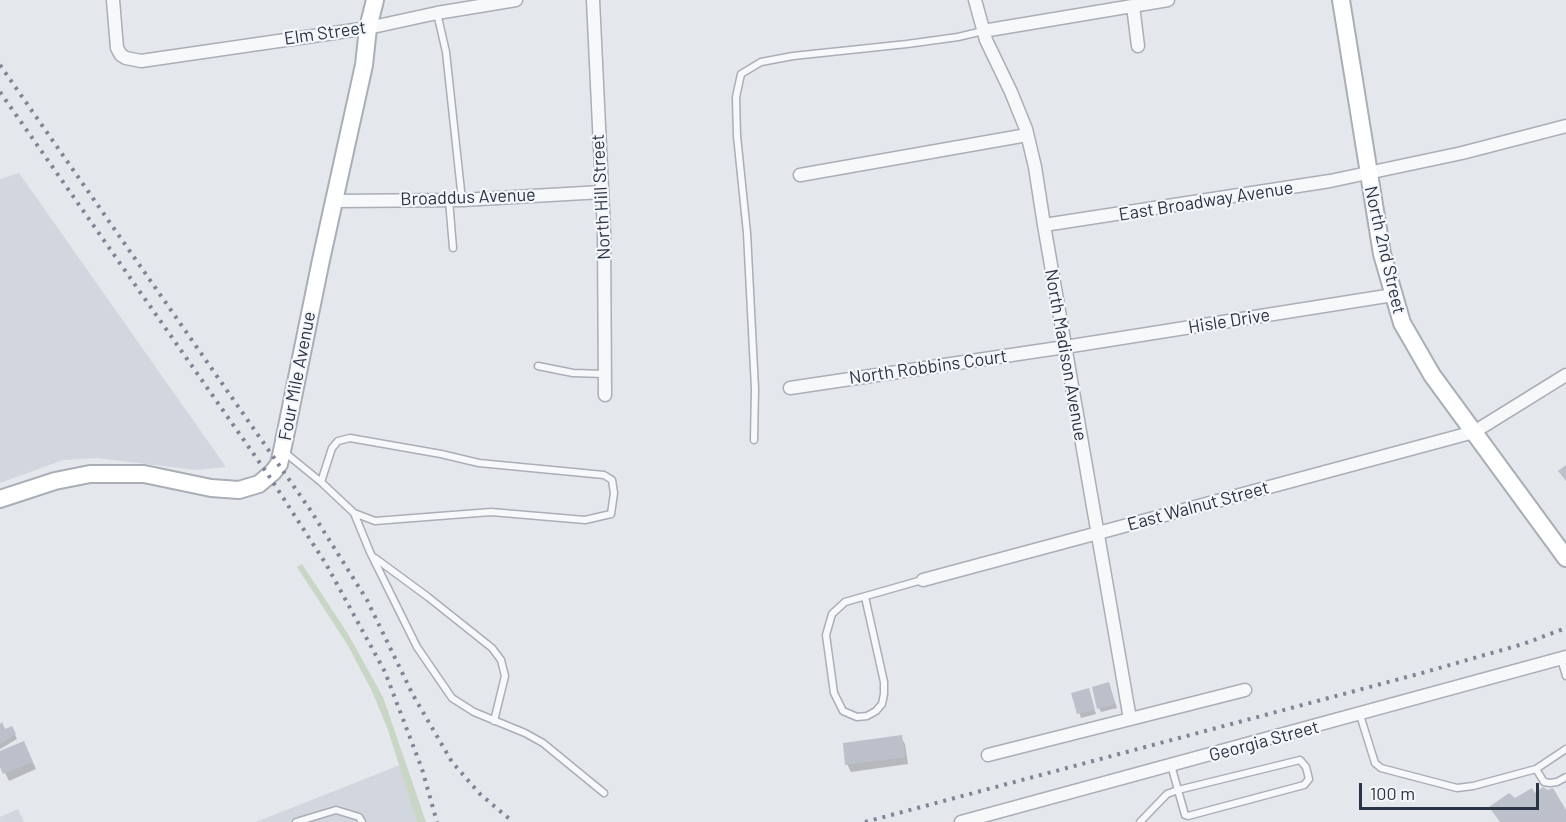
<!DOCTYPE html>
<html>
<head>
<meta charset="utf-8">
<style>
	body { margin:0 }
	#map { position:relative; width:1566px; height:822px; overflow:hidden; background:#e4e7ec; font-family:Barlow,sans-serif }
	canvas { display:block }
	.scale { position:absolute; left:1359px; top:783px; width:180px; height:27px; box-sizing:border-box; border:3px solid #2b3445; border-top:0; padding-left:8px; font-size:18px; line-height:21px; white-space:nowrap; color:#2b3445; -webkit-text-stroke:4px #f4f6f9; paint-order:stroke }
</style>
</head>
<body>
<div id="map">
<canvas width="1566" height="822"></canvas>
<div class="scale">100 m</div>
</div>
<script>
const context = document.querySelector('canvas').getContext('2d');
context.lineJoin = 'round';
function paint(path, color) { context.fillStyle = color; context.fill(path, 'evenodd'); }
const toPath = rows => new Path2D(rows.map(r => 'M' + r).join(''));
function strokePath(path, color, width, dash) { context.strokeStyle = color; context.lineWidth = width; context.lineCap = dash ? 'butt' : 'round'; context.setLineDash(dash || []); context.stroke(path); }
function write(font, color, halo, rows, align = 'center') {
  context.font = font + ' Barlow,sans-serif'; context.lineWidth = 4.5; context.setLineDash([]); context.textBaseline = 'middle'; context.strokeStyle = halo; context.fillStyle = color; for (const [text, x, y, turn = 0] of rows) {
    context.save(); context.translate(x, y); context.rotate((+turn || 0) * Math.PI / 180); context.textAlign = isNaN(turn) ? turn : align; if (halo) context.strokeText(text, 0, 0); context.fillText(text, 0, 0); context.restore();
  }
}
paint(toPath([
	[19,173,226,467,196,470,97,458,63,460,0,483,0,179],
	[400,765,417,822,256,822],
	[18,809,24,822,0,822,0,817]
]), '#d2d6de');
paint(toPath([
	[302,564,348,634,383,697,426,822,417,822,388,730,372,691,347,644,297,567]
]), '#c9d6c5');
paint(toPath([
	[1109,684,1117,708,1101,712,1099,708],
	[1088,690,1096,714,1081,718,1073,694],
	[0,725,5,730,14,732,17,739,0,749],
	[901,737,905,744,908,764,851,772,847,764],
	[27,750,36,769,9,781,0,763,0,752]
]), '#0003');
paint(toPath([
	[1566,465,1566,481,1558,471],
	[1109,682,1115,704,1097,709,1092,687],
	[1089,688,1095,710,1077,714,1071,693],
	[2,722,5,729,12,726,16,734,0,744,0,724],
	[902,735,905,757,845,765,843,743],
	[24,741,33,762,3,774,0,767,0,751],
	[1543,787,1548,790,1553,788,1566,810,1566,822,1500,822,1489,807,1509,793,1515,798,1532,788,1535,793]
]), '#bbc0ca');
const lane = toPath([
	[437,13,446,52,462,200],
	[449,200,453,248],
	[538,366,573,373,605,374],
	[754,440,755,389,747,233,737,136,736,97,741,74,761,62,793,56,907,44,958,37,983,31],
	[283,451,321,482,354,513,375,521,491,512,585,520,611,514,614,493,612,480,604,475,479,463,441,454,350,438,338,441,332,448,321,482],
	[354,513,370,552,417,647,452,698,474,712,525,733,543,743,604,793],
	[375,558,428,597,492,648,501,660,505,676,494,721],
	[865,597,884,682,884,694,882,704,876,711,867,716,857,717,843,711,834,693,826,635,832,614,845,602,915,582,923,580],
	[1561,659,1566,676],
	[1360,715,1375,763,1381,768,1457,788,1473,786,1536,769,1566,749],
	[1536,769,1544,782,1550,783,1557,782,1566,777],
	[296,822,336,810,359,817,362,822],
	[1140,822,1167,794,1178,790,1300,760,1306,767,1309,779,1304,785,1188,816,1185,815,1171,765]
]);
const street = toPath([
	[113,0,117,48,121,55,126,58,141,61,368,28,437,13,516,0],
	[593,0,604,231,605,395],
	[975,0,986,40,1011,92,1026,129,1035,167,1044,225,1130,719],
	[1133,6,1138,46],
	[983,31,1168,0],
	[800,175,1027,135],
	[335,201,462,200,602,192],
	[1044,225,1330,181,1462,153,1566,126],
	[790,388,1065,347,1393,295],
	[923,580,1474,432,1566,375],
	[988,755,1245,690],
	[961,822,1566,657]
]);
const secondary = toPath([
	[1341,0,1382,254,1402,323,1432,375,1566,558],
	[0,499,55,481,90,474,144,474,211,488,239,490,259,484,273,472,279,464,282,451,321,260,364,65,368,28,375,0]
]);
strokePath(lane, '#a9aeb7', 9);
strokePath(street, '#a9aeb7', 15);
strokePath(secondary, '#a9aeb7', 20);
strokePath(lane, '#f7f8fa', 6);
strokePath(street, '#f7f8fa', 12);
strokePath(secondary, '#fff', 16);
strokePath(toPath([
	[0,65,311,511,367,600,413,695,452,762,480,794,513,822],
	[0,92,269,476,326,564,385,672,422,769,437,822],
	[865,822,1422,673,1523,644,1566,628]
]), '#7d8696', 4, [3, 6]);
write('18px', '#2b3445', '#f4f6f9', [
	["Elm Street",325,33,-8],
	["Broaddus Avenue",468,197,-2],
	["North Hill Street",601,197,-93],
	["East Broadway Avenue",1206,201,-9],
	["North 2nd Street",1385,250,77],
	["Hisle Drive",1229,321,-9],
	["North Madison Avenue",1066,355,80],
	["North Robbins Court",928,367,-8],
	["Four Mile Avenue",297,376,-79],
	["East Walnut Street",1198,506,-15],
	["Georgia Street",1264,741,-15]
]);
</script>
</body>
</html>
